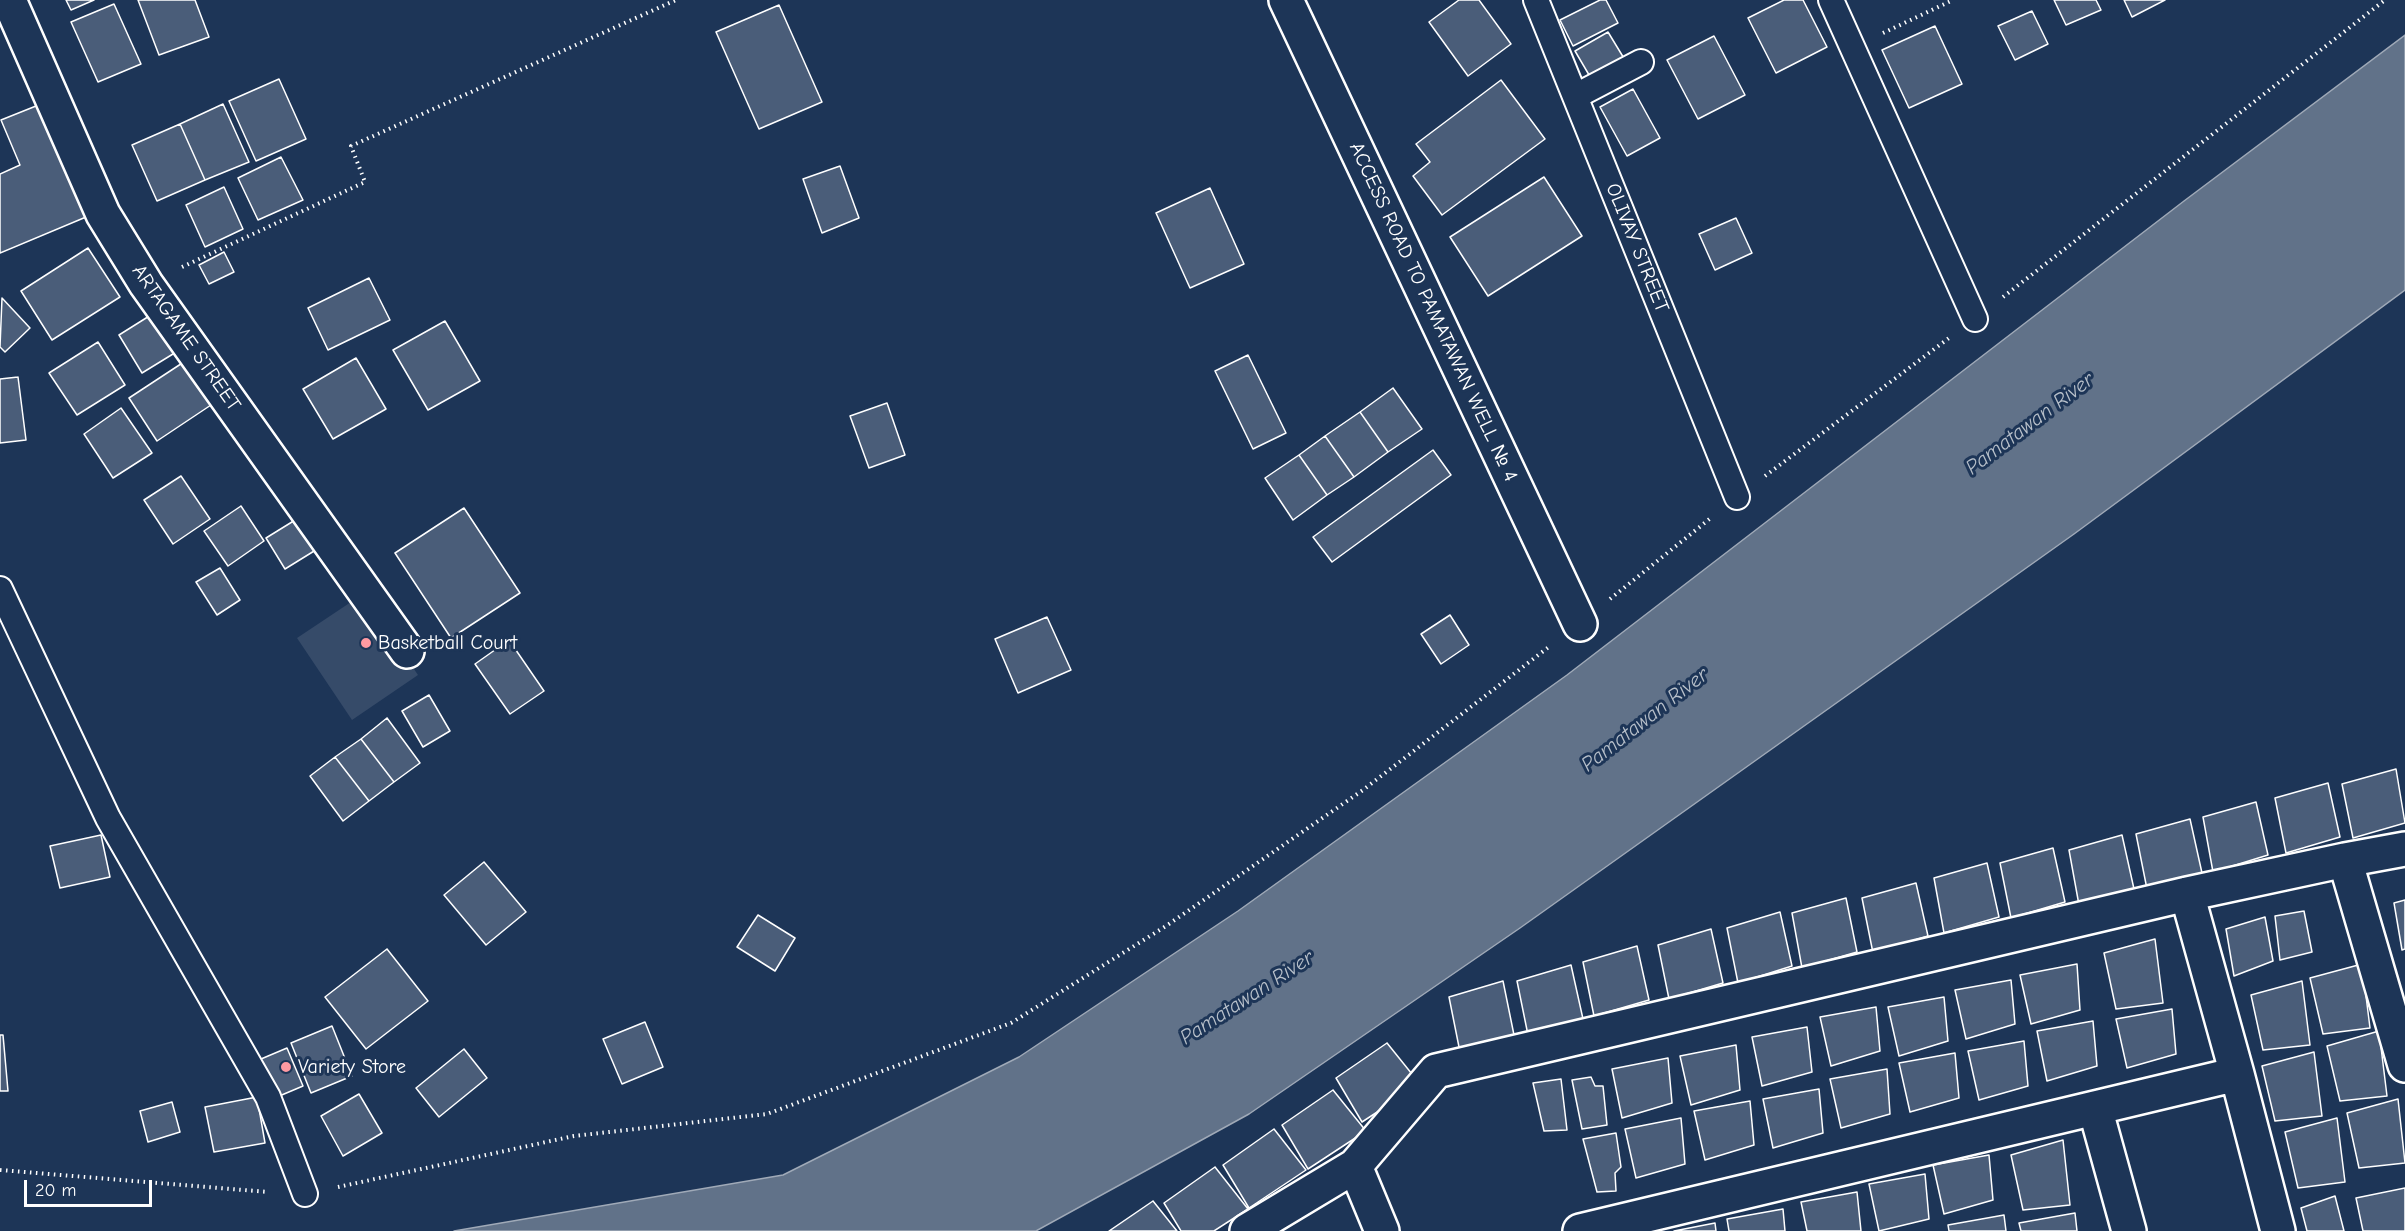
<!DOCTYPE html>
<html>
<head>
<meta charset="utf-8">
<style>
	body { margin:0 }
	#map { position:relative; width:2405px; height:1231px; overflow:hidden; background:#1d3557; font-family:"Comic Neue",sans-serif }
	canvas { display:block }
	.scale { position:absolute; left:24px; top:1180px; width:128px; height:27px; box-sizing:border-box; border:3px solid #fff; border-top:0; padding-left:8px; font-size:18px; line-height:21px; white-space:nowrap; color:#fff; -webkit-text-stroke:4px #1d3557; paint-order:stroke }
</style>
</head>
<body>
<div id="map">
<canvas width="2405" height="1231"></canvas>
<div class="scale">20 m</div>
</div>
<script>
const context = document.querySelector('canvas').getContext('2d');
context.lineJoin = 'round';
function paint(path, color) { context.fillStyle = color; context.fill(path, 'evenodd'); }
const toPath = rows => new Path2D(rows.map(r => 'M' + r).join(''));
function strokePath(path, color, width, dash) { context.strokeStyle = color; context.lineWidth = width; context.lineCap = dash ? 'butt' : 'round'; context.setLineDash(dash || []); context.stroke(path); }
function write(font, color, halo, rows, align = 'center') {
  context.font = font + ' "Comic Neue",sans-serif'; context.lineWidth = 6; context.setLineDash([]); context.textBaseline = 'middle'; context.strokeStyle = halo; context.fillStyle = color; for (const [text, x, y, turn = 0] of rows) {
    context.save(); context.translate(x, y); context.rotate((+turn || 0) * Math.PI / 180); context.textAlign = isNaN(turn) ? turn : align; if (halo) context.strokeText(text, 0, 0); context.fillText(text, 0, 0); context.restore();
  }
}
paint(toPath([
	[363,594,418,675,352,720,297,638]
]), '#364b69');
const water = toPath([
	[2405,35,2405,290,2074,534,1520,928,1249,1114,1036,1231,454,1231,783,1175,1019,1057,1238,911,1567,675,2184,201,2405,35]
]);
paint(water, '#617289');
strokePath(water, '#a0aab8', 1.5);
const building = toPath([
	[66,0,94,0,71,10,66,0],
	[138,0,195,0,209,37,159,55,138,0],
	[1459,0,1479,0,1511,44,1468,76,1429,22,1459,0],
	[1600,0,1606,0,1618,23,1573,46,1560,20,1600,0],
	[1784,0,1803,0,1827,47,1776,73,1748,18,1784,0],
	[2054,0,2096,0,2101,10,2066,25,2054,0],
	[2124,0,2165,0,2132,17,2124,0],
	[114,4,141,64,98,82,71,22,114,4],
	[779,5,822,102,759,129,716,32,779,5],
	[2032,11,2048,44,2015,60,1998,26,2032,11],
	[1935,26,1962,84,1909,108,1882,50,1935,26],
	[1608,32,1625,60,1592,80,1575,51,1608,32],
	[1714,36,1745,95,1698,119,1667,60,1714,36],
	[279,79,306,139,256,161,229,101,279,79],
	[1501,80,1545,139,1442,215,1413,176,1430,162,1416,144,1501,80],
	[1633,89,1660,138,1627,156,1600,107,1633,89],
	[51,100,98,212,0,253,0,174,20,165,1,120,51,100],
	[223,104,249,162,205,180,180,124,223,104],
	[180,124,205,180,157,201,132,145,180,124],
	[281,157,303,200,258,220,238,178,281,157],
	[840,166,859,218,822,233,803,179,840,166],
	[1544,177,1582,236,1488,296,1450,237,1544,177],
	[224,187,243,229,205,247,186,205,224,187],
	[1210,188,1244,264,1190,288,1156,213,1210,188],
	[1736,218,1752,253,1715,270,1699,234,1736,218],
	[88,248,120,297,52,340,21,291,88,248],
	[224,252,234,272,209,284,199,265,224,252],
	[369,278,390,320,328,350,308,308,369,278],
	[2,298,30,328,5,352,0,347,2,298],
	[162,308,186,346,142,373,119,335,162,308],
	[445,321,480,381,428,410,393,350,445,321],
	[98,342,125,385,77,415,49,373,98,342],
	[196,354,223,397,157,441,129,398,196,354],
	[1248,355,1286,433,1253,449,1215,371,1248,355],
	[356,358,386,409,333,439,303,389,356,358],
	[18,377,26,440,0,443,0,379,18,377],
	[1393,388,1422,429,1388,452,1360,412,1393,388],
	[887,403,905,455,869,468,850,416,887,403],
	[121,408,152,453,113,478,84,434,121,408],
	[1360,412,1388,452,1354,477,1325,436,1360,412],
	[1325,436,1354,477,1327,495,1299,455,1325,436],
	[1433,450,1451,475,1332,562,1313,537,1433,450],
	[1299,455,1327,495,1293,520,1265,478,1299,455],
	[181,476,210,519,173,544,144,500,181,476],
	[241,506,264,541,228,566,204,531,241,506],
	[464,508,520,593,451,638,395,553,464,508],
	[300,517,319,548,285,569,266,538,300,517],
	[220,568,240,600,217,615,196,582,220,568],
	[1450,615,1469,645,1441,664,1421,634,1450,615],
	[1047,617,1071,670,1018,693,995,639,1047,617],
	[509,640,544,691,510,714,475,664,509,640],
	[429,695,450,731,423,747,402,711,429,695],
	[387,718,420,763,394,782,361,739,387,718],
	[361,739,394,782,369,801,335,757,361,739],
	[335,757,369,801,343,821,310,776,335,757],
	[2396,769,2405,823,2353,838,2342,784,2396,769],
	[2328,783,2340,837,2286,853,2275,798,2328,783],
	[2256,802,2268,855,2213,872,2203,817,2256,802],
	[2190,819,2202,873,2147,889,2136,834,2190,819],
	[101,835,110,877,60,888,50,846,101,835],
	[2122,835,2134,889,2079,905,2069,850,2122,835],
	[2053,848,2065,902,2011,918,2000,863,2053,848],
	[484,862,526,912,486,945,444,895,484,862],
	[1987,863,1999,917,1944,933,1934,878,1987,863],
	[1916,883,1928,936,1873,953,1862,898,1916,883],
	[1846,898,1857,952,1802,968,1792,913,1846,898],
	[2405,900,2405,949,2402,950,2394,903,2405,900],
	[2304,911,2312,952,2280,960,2275,916,2304,911],
	[1780,912,1792,966,1738,983,1727,928,1780,912],
	[758,915,795,938,775,971,737,947,758,915],
	[2265,917,2273,961,2234,976,2226,929,2265,917],
	[1711,929,1723,983,1669,999,1658,945,1711,929],
	[2155,939,2163,1003,2116,1009,2104,953,2155,939],
	[1637,946,1649,1000,1594,1016,1583,962,1637,946],
	[387,949,428,1001,366,1049,325,997,387,949],
	[2077,964,2080,1010,2031,1024,2020,975,2077,964],
	[2362,964,2370,1028,2323,1034,2310,978,2362,964],
	[1571,965,1583,1019,1528,1035,1517,981,1571,965],
	[2011,980,2015,1024,1966,1039,1955,990,2011,980],
	[1503,981,1514,1035,1460,1052,1449,997,1503,981],
	[2302,981,2310,1045,2263,1050,2251,995,2302,981],
	[1944,997,1948,1041,1899,1056,1888,1007,1944,997],
	[1876,1007,1880,1051,1831,1066,1820,1017,1876,1007],
	[2172,1009,2176,1054,2127,1068,2116,1019,2172,1009],
	[2093,1021,2097,1066,2047,1081,2037,1031,2093,1021],
	[645,1022,663,1067,622,1084,603,1039,645,1022],
	[332,1026,352,1076,311,1093,291,1043,332,1026],
	[1807,1027,1812,1072,1762,1086,1752,1037,1807,1027],
	[2379,1031,2387,1096,2340,1101,2327,1046,2379,1031],
	[0,1035,3,1035,8,1091,0,1091,0,1035],
	[2024,1041,2028,1086,1979,1100,1968,1051,2024,1041],
	[1387,1043,1420,1084,1362,1122,1336,1078,1387,1043],
	[1736,1045,1740,1090,1691,1105,1680,1056,1736,1045],
	[287,1048,303,1086,277,1097,261,1059,287,1048],
	[464,1049,487,1078,439,1117,416,1088,464,1049],
	[2314,1052,2322,1116,2275,1121,2262,1066,2314,1052],
	[1955,1053,1959,1098,1910,1112,1899,1063,1955,1053],
	[1668,1058,1672,1103,1622,1118,1612,1069,1668,1058],
	[1887,1069,1890,1114,1841,1128,1830,1079,1887,1069],
	[1591,1077,1595,1086,1603,1086,1607,1125,1582,1129,1572,1080,1591,1077],
	[1561,1079,1567,1130,1544,1131,1533,1083,1561,1079],
	[1819,1089,1823,1133,1773,1148,1763,1099,1819,1089],
	[1333,1090,1366,1131,1308,1169,1282,1125,1333,1090],
	[359,1094,382,1133,343,1156,321,1116,359,1094],
	[257,1097,265,1143,214,1152,205,1107,257,1097],
	[2398,1099,2405,1163,2359,1168,2347,1113,2398,1099],
	[1750,1101,1754,1145,1705,1160,1694,1111,1750,1101],
	[172,1102,180,1132,148,1142,140,1111,172,1102],
	[1681,1118,1685,1164,1636,1178,1625,1129,1681,1118],
	[2337,1118,2345,1182,2298,1188,2285,1132,2337,1118],
	[1274,1129,1306,1170,1249,1208,1223,1165,1274,1129],
	[1616,1133,1621,1167,1615,1173,1616,1191,1597,1192,1583,1139,1616,1133],
	[2063,1140,2070,1205,2023,1210,2011,1155,2063,1140],
	[1989,1155,1993,1200,1944,1214,1933,1165,1989,1155],
	[1215,1167,1248,1209,1214,1231,1181,1231,1164,1203,1215,1167],
	[1925,1174,1929,1219,1879,1231,1869,1184,1925,1174],
	[2405,1188,2405,1231,2363,1231,2356,1198,2405,1188],
	[1857,1192,1861,1231,1807,1231,1801,1202,1857,1192],
	[2335,1196,2344,1231,2307,1231,2301,1208,2335,1196],
	[1153,1201,1177,1231,1109,1231,1153,1201],
	[1783,1209,1785,1231,1729,1231,1727,1219,1783,1209],
	[2075,1213,2077,1231,2021,1231,2019,1223,2075,1213],
	[2004,1215,2006,1231,1949,1231,1948,1225,2004,1215],
	[1715,1223,1716,1231,1674,1231,1715,1223]
]);
paint(building, '#4a5d79');
strokePath(building, '#fff', 1.5);
const lane = toPath([
	[1536,0,1737,497],
	[1831,0,1975,319],
	[1576,96,1641,62],
	[0,589,108,818,268,1097,305,1194]
]);
const street = toPath([
	[9,0,103,214,146,284,407,651],
	[1286,0,1580,624],
	[2405,849,2345,860,2405,1065],
	[2187,894,2237,1074],
	[2095,1108,2129,1231],
	[1355,1166,1382,1231],
	[1247,1231,1355,1166,1436,1071,2187,894,2345,860],
	[1580,1231,2237,1074,2278,1231]
]);
strokePath(lane, '#fff', 28);
strokePath(street, '#fff', 38);
strokePath(toPath([
	[1883,33,1953,0],
	[182,267,365,182,351,146,676,0],
	[2003,297,2385,0],
	[1765,476,1949,338],
	[1610,599,1712,517],
	[0,1170,268,1192],
	[338,1187,574,1136,767,1114,1011,1023,1166,926,1363,790,1550,646]
]), '#fff', 4, [1.5, 4.5]);
strokePath(lane, '#1d3557', 24);
strokePath(street, '#1d3557', 33);
for (const [x, y, r, color] of [
	[366,643,6,"#ff9aa2"],
	[286,1067,6,"#ff9aa2"]
]) { const dot = new Path2D(); dot.arc(x, y, r, 0, 2 * Math.PI); context.fillStyle = color; context.fill(dot); strokePath(dot, '#1d3557', 2); }
write('20px', '#fff', '#1d3557', [
	["OLIVAY STREET",1637,248,68],
	["ACCESS ROAD TO PAMATAWAN WELL № 4",1433,312,65],
	["ARTAGAME STREET",186,338,55]
]);
write('20px', '#fff', '#1d3557', [
	["Basketball Court",378,643],
	["Variety Store",298,1067]
], 'left');
write('italic 21px', '#b8c0ca', '#1d3557', [
	["Pamatawan River",2030,424,-37],
	["Pamatawan River",1645,720,-38],
	["Pamatawan River",1247,998,-33]
]);
</script>
</body>
</html>
